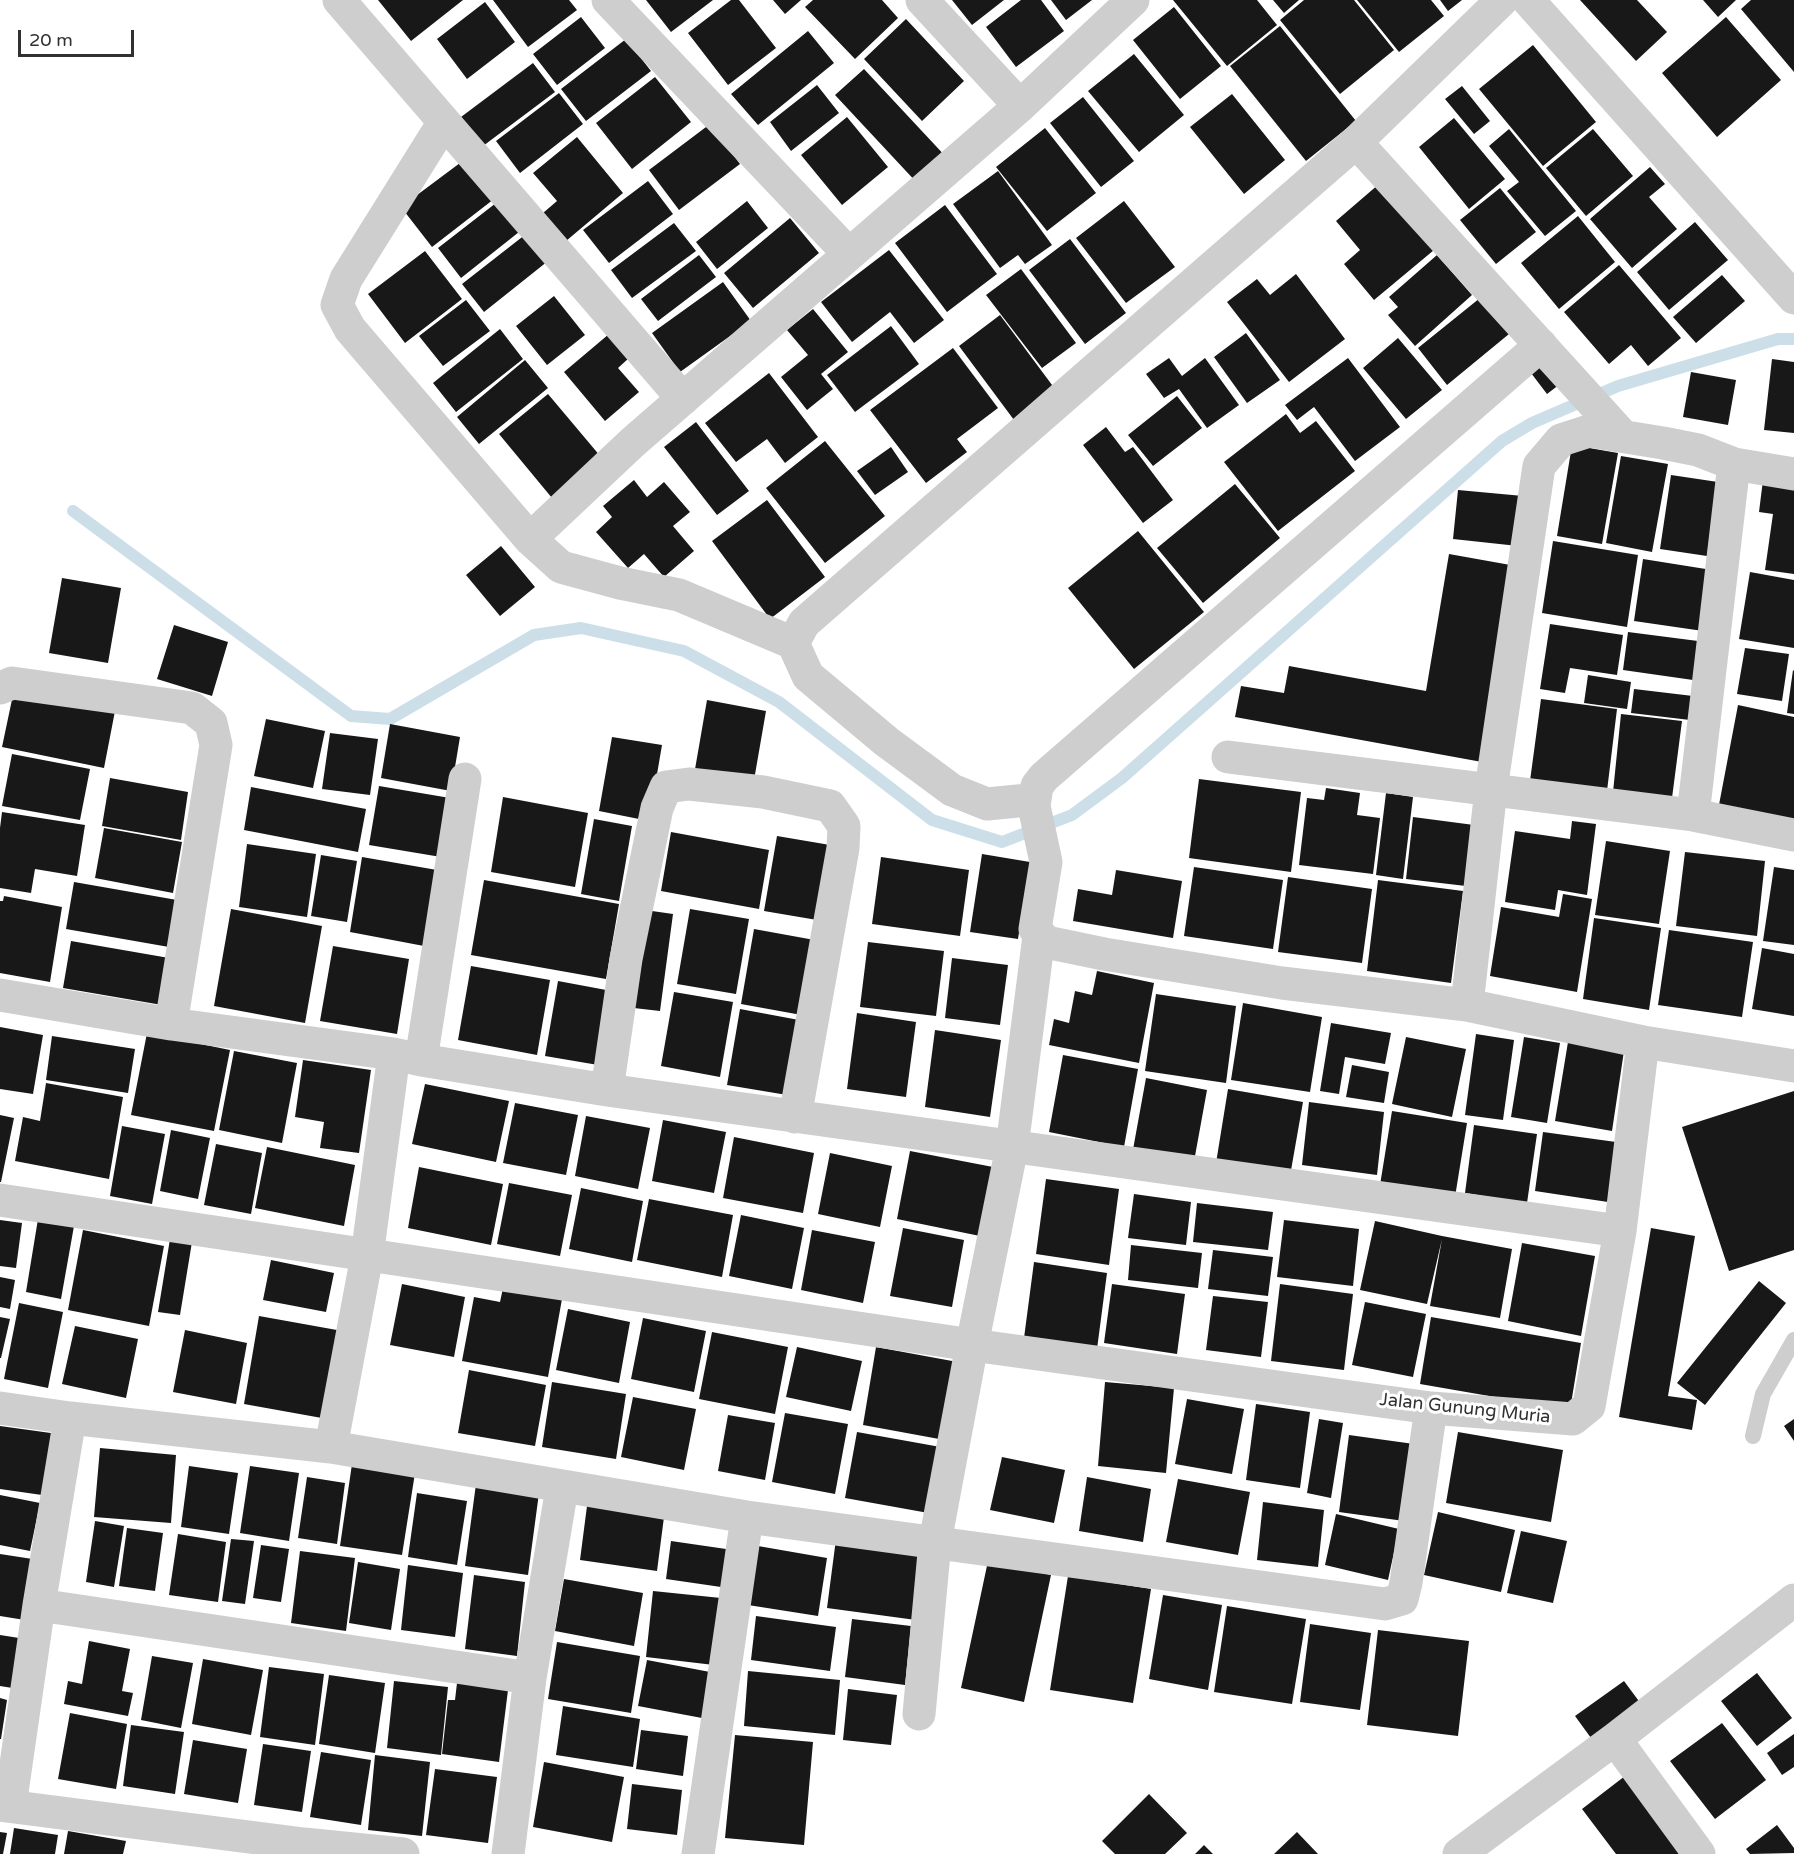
<!DOCTYPE html>
<html>
<head>
<meta charset="utf-8">
<style>
	body { margin:0 }
	#map { position:relative; width:1794px; height:1854px; overflow:hidden; background:#fff; font-family:"Varela Round",sans-serif }
	canvas { display:block }
	.scale { position:absolute; left:18px; top:30px; width:116px; height:27px; box-sizing:border-box; border:3px solid #313131; border-top:0; padding-left:8px; font-size:18px; line-height:21px; white-space:nowrap; color:#313131; -webkit-text-stroke:4px #fff; paint-order:stroke }
</style>
</head>
<body>
<div id="map">
<canvas width="1794" height="1854"></canvas>
<div class="scale">20 m</div>
</div>
<script>
const context = document.querySelector('canvas').getContext('2d');
context.lineJoin = 'round';
const toPath = rows => new Path2D(rows.map(r => 'M' + r).join(''));
function strokePath(path, color, width, dash) { context.strokeStyle = color; context.lineWidth = width; context.lineCap = dash ? 'butt' : 'round'; context.setLineDash(dash || []); context.stroke(path); }
function paint(path, color) { context.fillStyle = color; context.fill(path, 'evenodd'); }
function write(font, color, halo, rows, align = 'center') {
  context.font = font + ' "Varela Round",sans-serif'; context.lineWidth = 6; context.setLineDash([]); context.textBaseline = 'middle'; context.strokeStyle = halo; context.fillStyle = color; for (const [text, x, y, turn = 0] of rows) {
    context.save(); context.translate(x, y); context.rotate((+turn || 0) * Math.PI / 180); context.textAlign = isNaN(turn) ? turn : align; if (halo) context.strokeText(text, 0, 0); context.fillText(text, 0, 0); context.restore();
  }
}
strokePath(toPath([
	[73,511,351,716,390,719,534,635,581,628,684,651,779,702,932,820,1002,842,1072,815,1122,778,1502,441,1532,423,1618,386,1778,339,1794,339]
]), '#ccdfe8', 12);
paint(toPath([
	[378,0,463,0,411,41],
	[493,0,569,0,577,10,528,47],
	[646,0,713,0,671,32],
	[731,0,739,0,776,48,728,85,688,33],
	[773,0,801,0,785,14],
	[813,0,882,0,898,18,855,59,805,7],
	[952,0,1004,0,972,25],
	[1021,0,1041,0,1064,31,1016,67,986,27],
	[1051,0,1092,0,1066,20],
	[1173,0,1257,0,1277,25,1227,66],
	[1273,0,1299,0,1284,13],
	[1304,0,1354,0,1394,50,1340,94,1280,20],
	[1357,0,1431,0,1444,16,1399,52],
	[1440,0,1462,0,1448,11],
	[1580,0,1637,0,1667,32,1636,61],
	[1703,0,1736,0,1718,17],
	[1751,0,1794,0,1794,72,1741,9],
	[485,2,515,42,467,79,437,39],
	[1174,7,1221,66,1180,99,1133,40],
	[581,17,605,48,557,85,533,54],
	[1726,17,1781,80,1717,137,1662,73],
	[906,19,964,81,922,121,864,59],
	[1280,26,1356,121,1306,161,1230,66],
	[808,31,834,63,758,125,731,94],
	[626,39,651,71,586,121,561,89],
	[1533,45,1596,122,1543,166,1479,89],
	[1134,54,1184,115,1139,152,1088,91],
	[533,63,555,92,483,146,461,117],
	[864,69,948,159,919,185,835,95],
	[655,77,691,122,632,169,596,123],
	[817,85,839,113,791,151,770,122],
	[1462,86,1490,121,1474,134,1445,99],
	[559,93,583,124,520,173,496,141],
	[1232,94,1285,160,1244,194,1190,127],
	[1083,97,1134,161,1101,187,1050,123],
	[847,117,888,167,842,205,801,155],
	[1454,118,1505,179,1469,209,1419,147],
	[710,124,740,164,679,210,649,170],
	[1045,128,1096,193,1047,231,996,167],
	[1509,129,1576,211,1545,236,1507,191,1519,182,1489,146],
	[1593,129,1633,176,1586,216,1546,168],
	[577,137,623,193,566,241,543,213,557,201,533,173],
	[464,160,494,199,432,247,401,207],
	[1650,167,1665,184,1649,197,1677,229,1632,268,1590,219],
	[998,171,1052,245,1025,264,1018,255,1000,268,953,204],
	[648,181,673,214,609,263,583,230],
	[1379,184,1434,250,1374,300,1344,264,1360,250,1336,221],
	[1500,188,1536,232,1496,264,1460,220],
	[747,201,768,228,717,269,696,242],
	[1124,201,1175,267,1126,303,1076,238],
	[496,203,519,232,461,278,438,248],
	[945,205,997,274,947,312,895,243],
	[1578,216,1615,262,1559,309,1521,263],
	[790,218,819,253,753,308,724,273],
	[1695,222,1728,260,1669,310,1637,272],
	[674,223,696,251,632,298,611,270],
	[526,234,548,261,484,312,462,284],
	[1070,239,1126,313,1085,344,1029,270],
	[889,250,944,320,914,343,890,312,852,342,821,302],
	[425,251,462,299,405,343,368,294],
	[699,255,716,277,658,321,641,299],
	[1437,255,1472,295,1415,346,1388,315,1398,307,1389,297],
	[1619,265,1681,338,1648,366,1631,345,1609,364,1564,312],
	[1021,269,1076,343,1042,368,986,295],
	[1296,274,1345,339,1289,382,1227,302,1257,279,1270,295],
	[1722,275,1745,301,1696,343,1673,317],
	[723,282,751,321,680,372,652,333],
	[554,296,585,335,547,365,516,326],
	[1480,298,1509,334,1447,385,1418,348],
	[466,300,490,331,443,366,419,336],
	[813,309,848,352,821,374,833,389,807,410,781,377,808,355,787,330],
	[1000,315,1055,389,1014,420,959,346],
	[891,326,919,364,855,412,827,375],
	[500,329,523,359,456,412,433,383],
	[1246,333,1280,380,1247,403,1214,357],
	[609,334,629,358,618,368,639,392,605,421,564,372],
	[1398,338,1442,390,1406,419,1363,368],
	[953,348,998,408,957,439,967,452,926,483,870,410],
	[1169,358,1182,376,1205,358,1239,405,1207,428,1179,389,1164,398,1146,374],
	[1348,358,1400,427,1355,461,1314,407,1297,420,1285,405],
	[1772,359,1794,362,1794,433,1764,430],
	[525,360,548,388,479,444,457,417],
	[1548,360,1564,381,1547,394,1531,373],
	[1691,372,1736,380,1728,425,1683,417],
	[769,373,818,437,785,463,767,439,736,462,705,423],
	[548,394,601,457,552,498,499,434],
	[1177,396,1202,428,1153,466,1128,435],
	[1286,414,1300,433,1316,421,1355,471,1278,531,1224,462],
	[696,422,749,491,717,515,664,447],
	[1106,427,1125,452,1133,447,1173,500,1143,523,1083,445],
	[825,441,885,516,825,563,766,488],
	[1572,445,1618,453,1602,544,1557,536],
	[891,447,908,472,875,495,857,471],
	[1621,456,1668,464,1652,552,1606,543],
	[1671,475,1718,482,1707,556,1660,549],
	[634,480,647,497,664,482,690,512,673,526,694,551,664,577,644,554,628,568,596,532,612,517,603,506],
	[1763,480,1794,484,1794,574,1765,570,1773,514,1759,512],
	[1235,484,1280,538,1203,603,1157,548],
	[1458,490,1523,496,1518,546,1453,539],
	[767,500,825,577,770,619,712,541],
	[1138,531,1204,612,1134,669,1068,588],
	[1553,541,1638,555,1627,627,1542,613],
	[501,546,535,587,500,616,466,575],
	[1449,554,1516,566,1482,762,1235,717,1241,686,1284,693,1289,666,1426,691],
	[1643,559,1712,570,1703,631,1634,621],
	[1750,572,1794,580,1794,648,1739,639],
	[62,578,121,588,108,663,49,653],
	[1550,624,1623,635,1617,675,1570,668,1565,693,1540,689],
	[174,625,228,642,212,696,157,679],
	[1628,632,1698,641,1693,680,1623,670],
	[1745,648,1789,654,1782,701,1737,694],
	[1793,670,1794,671,1794,714,1787,713],
	[1588,675,1631,682,1627,709,1584,703],
	[1634,689,1693,696,1690,720,1631,713],
	[14,690,115,711,104,768,2,747],
	[1541,699,1617,709,1607,791,1530,781],
	[707,700,766,711,753,786,694,775],
	[1738,705,1794,717,1794,826,1718,810],
	[1621,714,1682,721,1672,798,1613,792],
	[266,719,325,731,313,788,254,776],
	[390,724,460,737,451,791,381,778],
	[330,733,378,739,370,795,322,789],
	[612,737,662,745,649,821,599,811],
	[12,754,90,769,80,820,2,806],
	[110,778,188,792,181,840,102,826],
	[1199,779,1301,792,1291,872,1189,858],
	[379,786,450,798,441,857,369,845],
	[251,787,366,809,358,852,244,830],
	[1326,788,1360,793,1357,815,1380,818,1373,874,1299,865,1307,798,1324,800],
	[1386,793,1413,797,1403,879,1376,875],
	[503,797,588,813,575,887,491,872],
	[2,812,85,825,77,876,35,869,31,893,0,888,0,828],
	[1413,817,1474,825,1466,886,1406,879],
	[594,819,632,826,619,901,581,894],
	[1572,821,1596,824,1587,895,1558,890,1555,910,1505,902,1515,831,1570,839],
	[104,828,182,842,173,893,95,878],
	[671,832,769,850,759,909,661,891],
	[777,836,836,846,823,921,764,911],
	[1606,841,1670,851,1659,924,1595,915],
	[247,844,316,854,307,917,239,907],
	[1685,852,1765,861,1757,936,1676,926],
	[982,854,1030,862,1018,939,970,932],
	[321,855,357,861,347,922,311,916],
	[362,857,437,870,424,946,350,932],
	[881,857,969,870,960,936,872,924],
	[1194,867,1283,880,1273,949,1184,936],
	[1774,867,1794,870,1794,945,1763,941],
	[1116,870,1182,881,1173,938,1073,921,1078,889,1112,895],
	[1288,877,1372,889,1362,963,1278,952],
	[484,880,619,904,606,979,471,955],
	[1378,880,1463,891,1451,983,1367,971],
	[74,882,177,900,169,947,66,929],
	[1563,894,1592,899,1577,992,1490,976,1501,907,1559,917],
	[4,896,62,907,50,982,0,973,0,901,3,901],
	[231,909,322,926,305,1023,214,1006],
	[638,909,673,914,660,1011,625,1007],
	[690,909,749,919,736,994,677,984],
	[1594,918,1661,928,1649,1010,1583,999],
	[754,929,820,941,807,1016,741,1004],
	[1669,930,1753,942,1742,1017,1658,1005],
	[71,941,169,958,162,1005,63,988],
	[868,942,944,951,936,1016,860,1007],
	[333,946,409,959,397,1034,320,1021],
	[1762,948,1794,954,1794,1016,1752,1009],
	[952,958,1008,965,1000,1025,945,1018],
	[471,966,550,980,537,1055,458,1040],
	[1097,971,1154,983,1139,1063,1049,1045,1054,1019,1069,1023,1075,991,1092,995],
	[558,981,617,992,604,1066,545,1056],
	[674,992,733,1002,720,1077,661,1066],
	[1156,994,1236,1006,1226,1083,1145,1071],
	[1243,1003,1322,1017,1310,1092,1231,1080],
	[740,1009,799,1020,787,1095,727,1085],
	[857,1013,916,1022,906,1097,847,1089],
	[1331,1023,1391,1033,1385,1064,1345,1057,1339,1094,1320,1091],
	[0,1027,43,1035,33,1094,0,1089],
	[935,1030,1001,1040,990,1117,925,1107],
	[147,1033,230,1050,214,1131,131,1115],
	[1476,1034,1514,1040,1503,1120,1465,1115],
	[52,1036,135,1049,128,1093,46,1080],
	[1406,1037,1466,1049,1452,1117,1392,1104],
	[1524,1037,1560,1043,1547,1123,1511,1117],
	[1568,1042,1624,1051,1612,1131,1555,1121],
	[234,1051,297,1063,282,1143,219,1130],
	[1063,1055,1138,1069,1124,1147,1049,1132],
	[303,1060,371,1070,359,1153,320,1148,324,1122,295,1117],
	[1352,1065,1389,1072,1384,1103,1346,1097],
	[1146,1078,1207,1090,1193,1167,1132,1155],
	[46,1083,123,1097,109,1179,15,1161,23,1117,40,1121],
	[425,1084,509,1101,496,1162,412,1144],
	[1228,1089,1303,1102,1290,1176,1216,1163],
	[1794,1091,1794,1250,1729,1271,1682,1127],
	[1309,1102,1384,1112,1377,1175,1302,1165],
	[515,1103,578,1115,566,1175,503,1163],
	[1392,1111,1467,1123,1455,1197,1380,1185],
	[0,1115,14,1118,1,1182,0,1182],
	[586,1116,650,1128,638,1189,575,1176],
	[663,1120,726,1132,714,1193,652,1181],
	[1474,1125,1537,1134,1527,1203,1465,1193],
	[122,1126,165,1134,152,1204,110,1196],
	[171,1130,210,1138,198,1199,160,1191],
	[1543,1132,1616,1142,1608,1202,1535,1191],
	[734,1137,814,1153,803,1213,723,1198],
	[216,1144,262,1153,251,1214,204,1205],
	[267,1147,355,1165,344,1226,255,1208],
	[910,1151,993,1167,980,1236,897,1219],
	[830,1153,892,1166,880,1227,818,1214],
	[419,1167,503,1184,491,1245,408,1228],
	[1046,1179,1119,1189,1109,1265,1036,1254],
	[509,1183,572,1195,560,1256,497,1244],
	[581,1188,643,1201,632,1262,569,1249],
	[1134,1194,1191,1202,1186,1245,1128,1238],
	[649,1199,733,1215,722,1277,637,1260],
	[1197,1203,1273,1212,1268,1250,1193,1242],
	[741,1215,804,1228,792,1289,729,1276],
	[38,1219,74,1226,61,1299,26,1292],
	[0,1220,22,1223,16,1268,0,1266],
	[1284,1220,1359,1229,1353,1286,1277,1277],
	[1375,1221,1442,1236,1512,1249,1500,1318,1430,1306,1442,1239,1427,1304,1360,1290],
	[903,1228,964,1240,952,1307,890,1296],
	[1651,1228,1695,1236,1668,1396,1697,1400,1692,1430,1619,1417],
	[83,1230,164,1246,149,1326,68,1310],
	[812,1230,875,1242,863,1303,801,1290],
	[170,1239,192,1242,180,1315,158,1312],
	[1522,1243,1595,1256,1581,1336,1508,1321],
	[1131,1245,1202,1253,1198,1288,1128,1280],
	[1213,1250,1273,1257,1268,1296,1208,1289],
	[271,1260,334,1273,326,1312,263,1300],
	[1034,1262,1107,1273,1097,1349,1024,1338],
	[0,1277,15,1280,10,1309,0,1307],
	[1759,1281,1786,1303,1705,1405,1677,1383],
	[402,1284,465,1297,454,1357,390,1345],
	[1112,1284,1185,1294,1177,1354,1104,1343],
	[1280,1284,1353,1294,1344,1370,1271,1361],
	[503,1288,562,1299,548,1377,462,1361,474,1297,500,1302],
	[1213,1296,1268,1302,1261,1357,1206,1350],
	[1365,1302,1426,1314,1413,1377,1352,1365],
	[19,1303,63,1312,48,1388,4,1379],
	[568,1309,630,1322,619,1383,556,1370],
	[259,1316,348,1332,333,1420,244,1404],
	[0,1317,10,1319,1,1358,0,1358],
	[1431,1317,1581,1343,1570,1410,1420,1384],
	[643,1318,706,1331,694,1392,631,1379],
	[75,1326,138,1339,126,1398,62,1384],
	[185,1330,247,1343,236,1404,173,1392],
	[712,1332,788,1347,775,1414,699,1399],
	[797,1347,862,1361,851,1411,786,1397],
	[876,1347,963,1363,950,1441,863,1425],
	[469,1370,546,1385,535,1446,458,1433],
	[552,1382,626,1394,616,1459,542,1447],
	[1105,1382,1174,1388,1166,1473,1098,1466],
	[633,1397,696,1409,684,1470,621,1457],
	[1187,1399,1244,1409,1232,1474,1175,1464],
	[1256,1404,1310,1412,1300,1488,1246,1480],
	[785,1413,848,1424,835,1494,772,1482],
	[728,1415,775,1423,765,1480,718,1471],
	[1319,1419,1343,1423,1331,1498,1307,1493],
	[1794,1419,1794,1441,1784,1426],
	[0,1426,58,1434,49,1496,0,1489],
	[857,1432,946,1448,934,1514,845,1498],
	[1458,1432,1563,1450,1551,1522,1446,1503],
	[1349,1435,1414,1444,1404,1521,1339,1512],
	[100,1448,176,1455,171,1523,94,1517],
	[1002,1457,1065,1470,1054,1523,990,1510],
	[352,1464,415,1473,402,1555,340,1546],
	[189,1466,238,1473,229,1534,181,1527],
	[250,1466,299,1473,289,1541,240,1533],
	[307,1477,345,1483,337,1544,298,1538],
	[1087,1477,1151,1489,1143,1542,1079,1531],
	[1178,1479,1250,1492,1238,1555,1166,1542],
	[476,1484,539,1493,528,1575,465,1566],
	[417,1493,467,1501,457,1565,408,1557],
	[0,1495,40,1503,30,1551,0,1545],
	[1263,1502,1324,1510,1318,1567,1257,1560],
	[587,1506,664,1517,657,1571,580,1560],
	[1438,1512,1515,1530,1501,1592,1424,1575],
	[1336,1514,1399,1529,1388,1580,1325,1565],
	[95,1521,124,1526,114,1587,86,1582],
	[127,1528,163,1533,155,1591,119,1586],
	[1521,1531,1567,1541,1553,1603,1507,1593],
	[178,1534,226,1542,218,1602,169,1595],
	[231,1539,254,1541,245,1604,222,1601],
	[836,1539,924,1551,916,1620,827,1608],
	[671,1541,733,1550,728,1588,666,1579],
	[261,1545,289,1549,281,1602,253,1598],
	[758,1546,827,1558,818,1616,748,1605],
	[300,1551,355,1558,346,1631,291,1623],
	[0,1554,39,1560,31,1621,0,1616],
	[988,1561,1051,1575,1024,1702,961,1688],
	[358,1562,400,1569,391,1630,349,1623],
	[408,1565,463,1573,455,1637,401,1630],
	[474,1575,525,1582,517,1656,465,1649],
	[1068,1576,1151,1589,1133,1703,1050,1690],
	[564,1579,643,1593,634,1646,555,1631],
	[653,1591,721,1598,714,1665,646,1657],
	[1163,1595,1222,1605,1208,1690,1149,1679],
	[1227,1606,1306,1619,1292,1704,1214,1692],
	[756,1616,836,1627,830,1671,751,1660],
	[852,1619,911,1626,905,1685,845,1677],
	[1310,1624,1371,1633,1360,1710,1300,1702],
	[1378,1630,1469,1641,1458,1736,1367,1725],
	[0,1635,32,1640,25,1690,0,1686],
	[89,1641,130,1649,122,1691,133,1693,128,1716,64,1704,68,1681,82,1684],
	[557,1642,640,1656,631,1713,548,1699],
	[152,1656,193,1663,181,1728,141,1720],
	[203,1659,263,1670,251,1735,192,1724],
	[647,1660,710,1672,702,1718,638,1706],
	[269,1667,324,1674,315,1745,260,1737],
	[748,1671,840,1680,835,1735,744,1726],
	[1757,1673,1792,1718,1757,1746,1721,1701],
	[329,1675,385,1683,375,1753,319,1744],
	[394,1681,448,1687,441,1755,387,1748],
	[1624,1681,1641,1704,1591,1738,1575,1716],
	[457,1683,508,1690,499,1762,442,1754,448,1700,455,1700],
	[848,1689,897,1695,891,1745,843,1740],
	[0,1698,7,1700,1,1739,0,1739],
	[563,1706,640,1719,633,1767,556,1755],
	[70,1713,127,1724,116,1789,58,1779],
	[1722,1723,1766,1780,1715,1819,1670,1761],
	[131,1725,184,1732,175,1794,123,1786],
	[641,1730,688,1736,683,1776,636,1769],
	[1794,1734,1794,1767,1782,1775,1767,1753],
	[735,1735,813,1742,804,1845,725,1838],
	[193,1740,247,1749,238,1803,184,1794],
	[263,1744,311,1751,302,1812,254,1805],
	[321,1752,371,1760,361,1825,310,1817],
	[375,1755,430,1762,422,1836,368,1830],
	[544,1762,624,1777,612,1842,533,1827],
	[435,1769,497,1777,488,1843,426,1835],
	[1625,1776,1685,1854,1616,1854,1582,1809],
	[632,1784,682,1790,677,1835,627,1829],
	[1149,1794,1187,1833,1165,1854,1115,1854,1102,1841],
	[1777,1825,1794,1848,1794,1853,1750,1854,1746,1849],
	[14,1828,58,1835,55,1854,10,1854],
	[68,1831,126,1841,123,1854,64,1854],
	[0,1832,7,1833,3,1854,0,1854],
	[1297,1832,1318,1854,1274,1854],
	[1204,1845,1213,1854,1195,1854]
]), '#181818');
strokePath(toPath([
	[1753,1436,1763,1394,1794,1340]
]), '#cecece', 16);
strokePath(toPath([
	[339,0,683,399],
	[608,0,849,254],
	[922,0,1020,106],
	[1502,0,1356,142,804,623,793,643,808,676,887,742,952,790,987,804,1028,800,1034,806,1046,862,1035,929,1046,942,1104,954,1282,983,1467,1005,1643,1042,1794,1066],
	[1528,0,1794,298],
	[444,122,346,279,337,305,350,329,530,539,561,567,620,583,679,595,793,643],
	[1356,142,1623,436],
	[530,539,633,442,1020,106,1133,0],
	[0,688,12,683,192,708,211,723,216,745,171,1024],
	[1228,757,1693,815,1794,835],
	[1034,806,1037,786,1044,777,1541,345],
	[1693,815,1734,464],
	[0,995,171,1024,394,1054,421,1060,607,1090,1620,1231],
	[1467,1005,1491,789,1539,466,1561,440,1589,431,1663,443,1698,450,1734,464,1794,474],
	[421,1060,465,779],
	[607,1090,626,959,657,808,666,787,689,784,763,792,830,806,844,826,843,848,795,1117],
	[0,1200,972,1345,1431,1408,1573,1419,1589,1406,1620,1231,1643,1042],
	[0,1408,70,1418,331,1447,747,1517,1385,1604,1402,1599,1406,1583,1431,1408],
	[331,1447,367,1256,394,1054],
	[39,1605,530,1678],
	[919,1714,935,1542,972,1345,1012,1147,1039,936],
	[1615,1739,1699,1854],
	[0,1805,304,1844,403,1854],
	[10,1806,39,1605,70,1418],
	[508,1854,530,1678,562,1488],
	[698,1854,747,1517],
	[1459,1854,1615,1739,1794,1600]
]), '#cecece', 33);
write('18px', '#313131', '#fff', [
	["Jalan Gunung Muria",1465,1409,6]
]);
</script>
</body>
</html>
